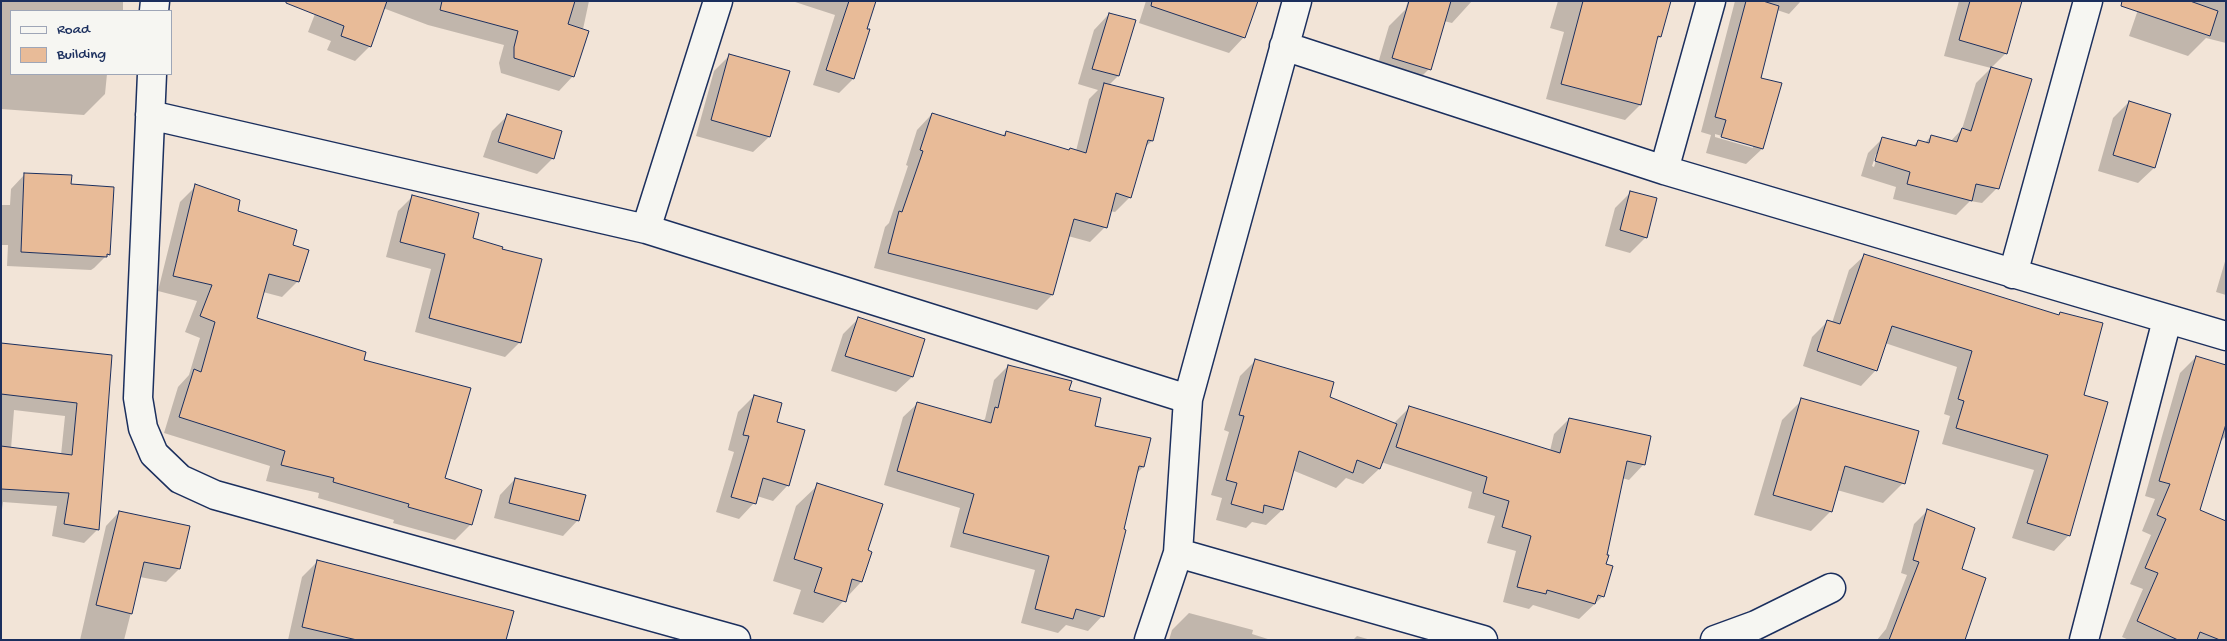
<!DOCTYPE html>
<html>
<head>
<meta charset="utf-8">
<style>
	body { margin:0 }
	#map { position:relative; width:2227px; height:641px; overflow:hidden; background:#f2e4d7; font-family:"Gochi Hand",sans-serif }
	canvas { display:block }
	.frame { position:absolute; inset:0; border:2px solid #1b2f5e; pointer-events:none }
	.legend { position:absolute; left:10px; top:10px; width:162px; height:65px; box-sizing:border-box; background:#f6f6f2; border:1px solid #9ea6b7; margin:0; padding:6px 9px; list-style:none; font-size:15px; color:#1b2f5e }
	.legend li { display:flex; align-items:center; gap:10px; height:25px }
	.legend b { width:25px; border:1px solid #9ea6b7 }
</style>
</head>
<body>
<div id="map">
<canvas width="2227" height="641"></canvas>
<div class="frame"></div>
<ul class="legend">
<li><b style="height:6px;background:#f6f6f2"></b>Road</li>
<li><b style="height:14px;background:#e8bb98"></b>Building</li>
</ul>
</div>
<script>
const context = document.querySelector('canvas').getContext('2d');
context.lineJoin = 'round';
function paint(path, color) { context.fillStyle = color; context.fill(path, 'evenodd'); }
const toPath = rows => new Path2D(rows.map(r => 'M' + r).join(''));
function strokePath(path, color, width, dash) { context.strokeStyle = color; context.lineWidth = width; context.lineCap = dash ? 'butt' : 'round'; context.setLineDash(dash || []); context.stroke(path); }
paint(toPath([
	[1,1,123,1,123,11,11,11,11,74,107,74,105,94,84,115,1,109],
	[320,1,589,1,573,76,559,91,501,73,499,63,504,45,428,25,383,8,370,46,355,61,327,50,331,41,308,32],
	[792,1,875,1,853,79,839,93,813,85,835,15],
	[1146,1,1256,1,1244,37,1229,53,1139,23],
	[1408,1,1472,1,1452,23,1444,21,1429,69,1410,88,1374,77,1389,26,1405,10],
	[1558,1,1670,1,1660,37,1656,40,1640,105,1625,120,1546,99,1564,32,1550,28],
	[1735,1,1801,1,1789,14,1777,10,1760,79,1762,149,1746,164,1706,153,1711,135,1701,132],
	[1715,134,1753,145,1753,148,1715,137],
	[1959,1,2020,1,2006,53,1991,68,1997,188,1982,203,1970,201,1956,215,1893,199,1896,187,1861,176,1868,153,1883,138,1913,146,1918,141,1925,143,1931,136,1950,142,1962,129,1976,83,1991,68,1944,56],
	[1876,154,1878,154,1874,167,1872,166],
	[2141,1,2226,1,2226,43,2206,38,2188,56,2129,36],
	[1109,14,1118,76,1109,85,1152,141,1144,148,1130,197,1115,212,1110,211,1105,227,1090,242,1068,236,1052,295,1037,310,874,268,885,227,889,223,908,166,906,165,917,130,932,114,1002,136,1006,132,1069,151,1076,151,1089,99,1098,90,1078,84,1094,30],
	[730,55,789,72,769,137,753,152,696,136,714,71],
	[2129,102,2154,168,2138,183,2098,171,2113,118],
	[507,116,553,158,537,174,483,157,492,131],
	[25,174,70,186,108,254,94,268,91,270,7,266,8,245,1,245,1,205,10,205,11,189],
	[196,186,292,246,298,281,282,297,263,292,255,319,362,361,443,479,470,525,455,540,393,523,394,520,318,498,319,493,266,481,270,466,164,433,178,387,189,375,200,338,185,332,197,301,158,291,180,202],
	[1631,192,1646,237,1630,253,1605,246,1615,208],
	[412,197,471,239,520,342,505,357,415,332,431,269,386,257,398,211],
	[1865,255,2058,316,2060,313,2083,396,2069,535,2054,551,2012,538,2034,470,1942,444,1950,416,1944,414,1957,367,1885,343,1876,370,1861,386,1803,366,1812,337,1828,321,1832,323,1849,270],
	[2226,258,2226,295,2216,292],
	[858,319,923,340,912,377,896,392,831,371,843,334],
	[1,344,111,356,98,529,84,543,52,536,57,506,3,502,1,517],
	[14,410,65,416,61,455,11,449],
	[2196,357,2226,366,2226,436,2219,443,2199,511,2226,640,2129,640,2122,637,2143,589,2130,584,2151,535,2142,531,2155,499,2145,496,2180,373],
	[1255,361,1328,398,1394,423,1409,408,1550,451,1554,434,1569,419,1644,464,1629,480,1622,478,1604,565,1603,596,1579,619,1533,605,1529,609,1503,602,1516,551,1487,543,1495,516,1468,508,1472,492,1381,462,1379,469,1363,484,1346,478,1336,488,1292,470,1282,510,1266,525,1252,522,1246,528,1216,520,1222,498,1211,495,1229,432,1224,430,1240,376],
	[1008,366,1068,391,1094,427,1143,467,1137,473,1102,616,1088,631,1066,625,1058,633,1021,623,1035,570,950,547,960,508,884,485,903,417,918,403,982,421,985,419,994,380],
	[754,396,775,423,788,485,773,501,757,496,754,503,739,519,716,512,734,452,728,450,738,412],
	[1802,400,1903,483,1883,503,1837,490,1831,511,1811,531,1754,515,1782,420],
	[515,479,578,520,563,536,494,518,500,495],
	[818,485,867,551,870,552,861,582,823,623,793,614,801,590,773,581,796,506],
	[1927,511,1960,569,1964,640,1877,640,1886,629,1907,575,1901,573,1914,524],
	[119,512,179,569,166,582,140,577,124,640,80,640,106,526],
	[318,561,505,640,288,640,302,577],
	[1189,613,1253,630,1252,634,1271,640,1169,640,1172,630],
	[1357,636,1371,640,1353,640]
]), '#0003');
const building = toPath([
	[286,1,387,1,371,47,341,36,344,26,286,3,286,1],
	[442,1,575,1,568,24,589,31,574,77,514,58,514,47,518,31,440,10,442,1],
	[849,1,876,1,867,29,870,29,854,79,826,70,849,1],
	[1152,1,1258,1,1245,38,1151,6,1152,1],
	[1409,1,1451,1,1431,70,1392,58,1409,1],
	[1583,1,1671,1,1661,37,1658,36,1641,105,1561,84,1583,1],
	[1746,1,1763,1,1779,6,1761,78,1782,83,1763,149,1721,137,1726,120,1715,117,1746,1],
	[1970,1,2022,1,2007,54,1959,40,1970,1],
	[2122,1,2190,1,2218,11,2210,36,2121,6,2122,1],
	[1109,13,1136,20,1119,76,1092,69,1109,13],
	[729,54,790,71,770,137,711,120,729,54],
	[1991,67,2032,79,1999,189,1976,184,1972,201,1907,184,1910,172,1875,161,1882,137,1916,146,1918,140,1929,143,1931,135,1957,142,1962,128,1971,131,1991,67],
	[1104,83,1164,98,1153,141,1148,140,1131,198,1116,193,1107,228,1074,219,1053,295,888,253,899,211,902,212,923,151,920,150,932,113,1005,136,1006,131,1069,150,1070,148,1086,153,1104,83],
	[2129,101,2171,114,2155,168,2113,155,2129,101],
	[507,114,562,131,554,159,498,142,507,114],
	[24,173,72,175,71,184,114,187,110,255,107,254,107,257,21,252,24,173],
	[195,184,240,200,238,211,297,230,293,245,309,250,299,282,269,274,257,318,366,352,364,360,471,388,445,478,482,490,472,525,408,507,409,504,333,482,334,478,281,465,285,451,179,417,194,369,201,372,215,322,200,316,212,285,173,276,195,184],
	[1630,191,1657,198,1647,238,1620,230,1630,191],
	[412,195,479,213,473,238,503,247,502,249,542,259,521,343,429,318,445,254,400,242,412,195],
	[1864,254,2059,315,2060,312,2103,323,2084,395,2108,402,2070,536,2027,523,2048,455,1956,428,1964,401,1958,399,1972,351,1892,326,1877,371,1817,351,1827,320,1840,324,1864,254],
	[858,317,925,339,913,377,845,356,858,317],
	[1,343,112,355,99,530,64,524,69,493,1,489,1,446,72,455,77,403,1,394,1,343],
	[2196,356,2226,365,2226,424,2200,510,2226,521,2226,640,2220,640,2200,632,2197,640,2178,640,2137,621,2158,573,2145,568,2166,519,2157,515,2170,484,2159,481,2196,356],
	[1255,359,1334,382,1330,397,1397,424,1380,469,1357,460,1353,473,1299,451,1283,510,1264,505,1263,513,1231,504,1237,483,1226,480,1244,416,1239,415,1255,359],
	[1008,365,1072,381,1069,390,1101,398,1095,426,1151,438,1144,467,1139,466,1124,529,1126,530,1104,617,1076,609,1073,619,1035,609,1049,556,963,533,974,494,897,471,917,402,991,423,995,407,998,408,1008,365],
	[754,395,782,403,777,422,805,430,789,486,763,478,756,504,731,497,749,436,743,435,754,395],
	[1801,398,1919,431,1905,484,1845,466,1832,512,1773,495,1801,398],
	[1409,406,1560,453,1569,418,1651,436,1645,465,1627,461,1607,555,1609,555,1606,564,1613,566,1604,597,1598,595,1595,604,1547,590,1546,594,1517,587,1531,536,1502,527,1509,501,1483,493,1487,477,1396,447,1409,406],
	[515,478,586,495,579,521,509,503,515,478],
	[817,483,883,504,868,550,872,552,862,582,852,579,846,602,814,592,822,568,794,559,817,483],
	[1927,509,1975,528,1962,569,1986,578,1965,640,1889,640,1919,562,1913,560,1927,509],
	[119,511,190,526,180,569,144,562,132,614,96,605,119,511],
	[317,560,514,611,506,640,357,640,302,627,317,560]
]);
paint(building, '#e8bb98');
strokePath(building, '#1b2f5e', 1);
const street = toPath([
	[154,11,155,1],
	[1284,46,1664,170,2226,336],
	[152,74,138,398,143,428,154,454,180,479,215,495,736,640],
	[150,115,646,229,1188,399],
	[1664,170,1711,1],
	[646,229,718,1],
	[2013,274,2088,1],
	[1178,553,1483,640],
	[1149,640,1178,553,1188,399,1297,1],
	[1715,640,1756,625,1831,588],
	[2084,640,2167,320]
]);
strokePath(street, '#1b2f5e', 31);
strokePath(street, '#f6f6f2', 28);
</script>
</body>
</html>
